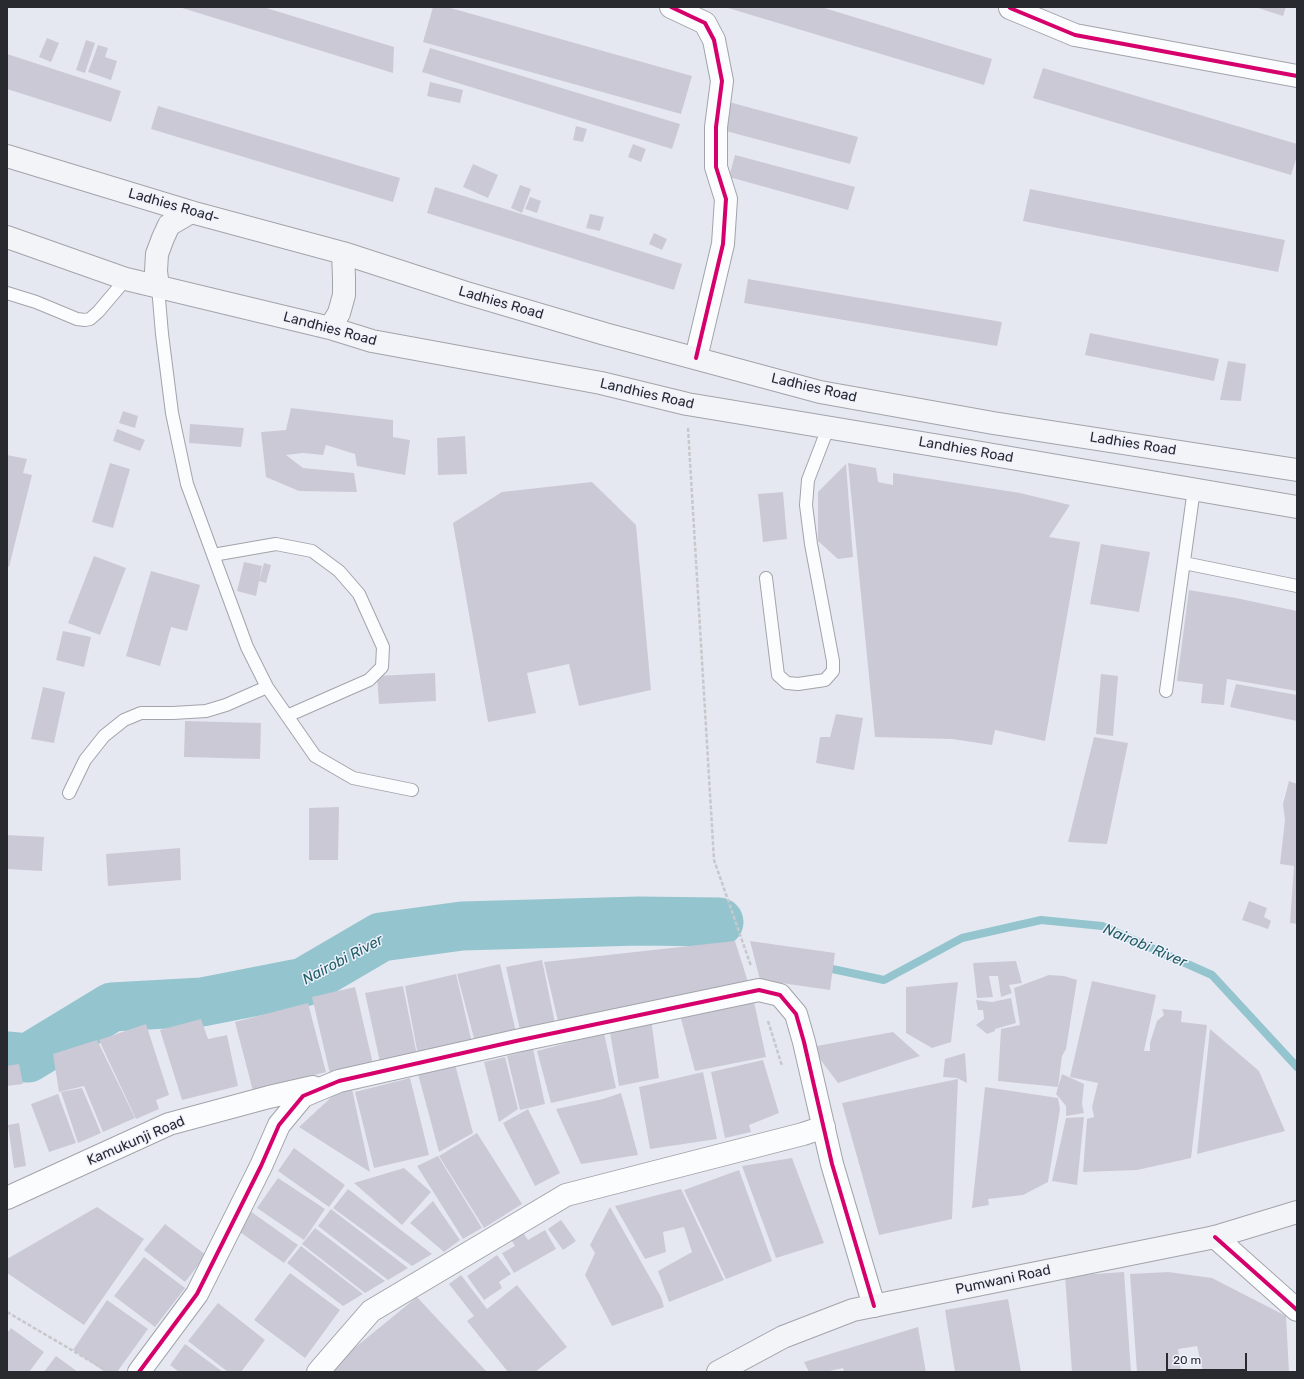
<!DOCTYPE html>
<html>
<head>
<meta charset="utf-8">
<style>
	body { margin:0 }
	#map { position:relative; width:1304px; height:1379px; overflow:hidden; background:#e5e8f1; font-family:Rubik,sans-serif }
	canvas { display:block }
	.frame { position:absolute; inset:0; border:8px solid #282a30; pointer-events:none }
	.scale { position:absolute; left:1166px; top:1353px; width:81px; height:18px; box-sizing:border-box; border:2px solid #282a30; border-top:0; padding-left:5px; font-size:12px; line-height:14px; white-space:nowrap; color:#282a30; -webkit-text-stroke:3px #eff2fd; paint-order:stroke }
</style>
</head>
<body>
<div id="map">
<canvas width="1304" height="1379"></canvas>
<div class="frame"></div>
<div class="scale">20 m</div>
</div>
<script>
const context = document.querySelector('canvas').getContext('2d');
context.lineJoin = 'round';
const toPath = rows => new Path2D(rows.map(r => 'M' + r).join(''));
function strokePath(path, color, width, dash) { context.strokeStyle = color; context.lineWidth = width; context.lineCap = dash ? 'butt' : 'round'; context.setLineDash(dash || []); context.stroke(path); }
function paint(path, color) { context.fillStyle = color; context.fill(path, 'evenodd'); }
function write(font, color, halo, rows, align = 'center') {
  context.font = font + ' Rubik,sans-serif'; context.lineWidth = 3; context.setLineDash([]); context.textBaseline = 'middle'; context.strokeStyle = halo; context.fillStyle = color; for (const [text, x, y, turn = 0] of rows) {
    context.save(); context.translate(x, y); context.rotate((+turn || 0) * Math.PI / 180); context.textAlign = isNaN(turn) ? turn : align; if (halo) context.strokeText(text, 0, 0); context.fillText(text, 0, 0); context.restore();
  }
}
strokePath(toPath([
	[823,967,884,980,962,938,1041,920,1102,926,1212,975,1297,1067]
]), '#94c5ce', 8);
strokePath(toPath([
	[7,1056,28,1058,112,1007,202,1002,304,982,381,937,462,926,639,921,719,922]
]), '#94c5ce', 49);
paint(toPath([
	[179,7,263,7,394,47,393,73],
	[433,7,447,7,692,76,681,114,423,42],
	[729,7,821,7,992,59,984,85,728,8],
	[1255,7,1286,7,1283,16],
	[47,38,59,43,51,62,39,57],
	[86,40,95,43,85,73,76,70],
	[98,45,108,48,105,57,117,61,111,80,88,72],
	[430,48,680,124,672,149,422,72],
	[7,54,121,91,111,122,7,89],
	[1043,68,1297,144,1297,156,1291,175,1033,98],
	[430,82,463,90,460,103,427,96],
	[729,102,858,137,850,164,722,130],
	[158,106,400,178,393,202,151,129],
	[576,126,587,129,583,142,573,140],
	[633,144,646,149,641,162,628,157],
	[735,155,855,187,848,210,729,177],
	[473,164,498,175,488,198,463,187],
	[520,185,531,189,522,213,511,208],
	[435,187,682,264,674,290,427,213],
	[1030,189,1285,240,1278,272,1023,221],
	[530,197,541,201,537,213,525,209],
	[590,214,604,217,600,231,586,228],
	[654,233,667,239,662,250,649,244],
	[748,279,1002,322,997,346,744,303],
	[1090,333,1219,359,1214,381,1085,355],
	[1228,361,1246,364,1241,401,1220,400],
	[291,408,393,420,393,437,410,440,405,475,357,466,355,454,326,445,323,455,303,453,286,455,303,468,354,473,357,492,299,491,266,477,261,432,286,430],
	[123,411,138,416,135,428,119,423],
	[190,424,244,428,241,447,189,443],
	[117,429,145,440,140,451,113,441],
	[465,436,467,474,438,475,437,438],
	[7,455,27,459,23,473,32,475,9,567,7,566],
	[110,463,130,469,113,528,92,522],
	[848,463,876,468,878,482,893,485,893,473,1020,493,1070,505,1049,537,1080,542,1045,741,995,730,992,745,952,739,875,737],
	[846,464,853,557,838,559,818,541,818,492],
	[592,482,636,525,651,690,579,706,569,664,527,673,536,713,488,722,453,523,502,492],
	[783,492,787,539,763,542,758,494],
	[1101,544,1150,552,1139,612,1090,604],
	[94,556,126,568,100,635,68,623],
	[244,562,262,566,256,596,237,591],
	[264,563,271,565,266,583,259,581],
	[151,571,200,585,187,631,171,627,160,666,126,656],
	[1189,590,1236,598,1297,611,1297,691,1227,679,1224,705,1201,703,1203,684,1177,681],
	[63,631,91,637,84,667,56,660],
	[435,673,436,701,379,704,377,676],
	[1101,674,1118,676,1113,736,1096,734],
	[1236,684,1297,695,1297,721,1230,707],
	[43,687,65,692,54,743,31,739],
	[836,714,863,718,854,770,816,763,820,737,830,737],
	[185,721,261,723,260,759,184,757],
	[1094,737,1128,743,1107,844,1068,842],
	[1289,781,1297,784,1297,924,1290,923,1294,866,1280,864,1285,820,1283,804],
	[339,807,338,860,309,860,309,808],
	[7,835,44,837,42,871,7,869],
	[180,848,181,880,108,886,106,854],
	[1249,901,1267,908,1264,917,1271,921,1268,929,1242,920],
	[735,941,748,982,558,1021,544,962],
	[750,941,835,953,830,990,760,980],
	[542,960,555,1023,520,1030,506,967],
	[1016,961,1022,983,1009,985,1012,993,1001,997,998,976,989,976,993,997,977,998,973,963],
	[500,964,516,1032,475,1042,457,974],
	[456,974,472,1043,418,1055,405,986],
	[1049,975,1064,976,1077,980,1066,1049,1062,1056,1058,1087,998,1081,1001,1029,1020,1025,1014,988],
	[1092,981,1156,995,1144,1051,1150,1051,1150,1043,1157,1021,1164,1015,1162,1009,1182,1011,1181,1022,1207,1025,1191,1158,1137,1170,1083,1172,1087,1119,1094,1117,1092,1107,1098,1083,1070,1077],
	[958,982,951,1042,932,1048,906,1033,906,987],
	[403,986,417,1055,380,1062,365,993],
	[355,987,373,1064,330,1074,312,997],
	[753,997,766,1057,695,1071,680,1015],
	[1011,998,1016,1023,995,1029,995,1031,987,1034,976,1025,984,1019,983,1010,978,1010,976,1000,992,1002],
	[308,1003,326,1072,253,1091,235,1022],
	[201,1019,208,1039,227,1035,238,1086,182,1100,160,1030],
	[651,1019,659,1078,619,1086,610,1032],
	[146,1024,169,1095,156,1100,159,1109,136,1119,99,1040],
	[1210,1029,1259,1071,1285,1131,1197,1154],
	[893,1032,920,1056,838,1083,811,1047],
	[604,1033,616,1088,551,1103,537,1051],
	[97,1040,135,1118,103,1132,84,1086,59,1092,53,1054],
	[533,1049,545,1104,520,1110,507,1056],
	[965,1053,967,1083,957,1078,943,1077,945,1059],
	[505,1057,518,1109,499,1122,484,1062],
	[763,1060,779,1113,749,1125,751,1132,725,1138,711,1072],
	[19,1064,23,1084,7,1086,7,1066],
	[455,1064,473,1133,439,1152,418,1074],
	[703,1072,717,1139,650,1149,639,1087],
	[1062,1074,1084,1084,1082,1104,1084,1113,1066,1116,1066,1106,1056,1094],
	[410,1078,429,1155,374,1168,355,1092],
	[958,1079,952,1219,879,1235,842,1103],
	[350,1080,370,1172,299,1127],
	[985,1087,1058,1098,1060,1109,1048,1182,1023,1195,988,1199,989,1205,972,1208],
	[82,1088,101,1133,78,1143,61,1092],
	[621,1093,638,1155,581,1164,556,1109,603,1099],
	[58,1094,76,1143,49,1152,31,1104],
	[528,1109,560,1173,535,1186,503,1123],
	[1084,1117,1077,1185,1052,1181,1066,1118],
	[19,1123,26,1166,14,1168,8,1125],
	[477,1133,522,1204,484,1228,439,1156],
	[294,1148,345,1185,329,1207,278,1171],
	[438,1156,482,1228,463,1239,417,1166],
	[792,1158,824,1243,776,1258,742,1166],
	[404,1168,431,1192,402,1225,354,1183],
	[739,1170,772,1261,726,1279,684,1190],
	[278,1178,325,1209,304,1240,257,1208],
	[348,1189,432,1254,412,1266,333,1208],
	[681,1189,724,1280,669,1302,658,1271,692,1252,684,1227,663,1232,666,1252,645,1259,615,1206],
	[433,1201,460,1240,444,1252,410,1223],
	[97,1207,144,1239,84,1325,7,1273,7,1259],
	[610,1207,661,1297,664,1307,612,1326,585,1275,595,1253,590,1245],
	[331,1209,408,1268,388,1280,318,1226],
	[250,1211,298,1245,284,1263,237,1230],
	[561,1220,576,1241,563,1250,548,1229],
	[165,1224,206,1255,185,1282,144,1250],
	[315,1228,385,1281,365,1293,302,1244],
	[545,1230,556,1249,514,1273,502,1253,515,1246,510,1238,522,1231,528,1240],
	[301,1246,363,1294,343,1306,287,1263],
	[497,1255,511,1274,499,1282,502,1288,484,1300,467,1276],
	[144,1257,185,1288,155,1327,114,1296],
	[1124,1272,1131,1372,1072,1372,1065,1276],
	[1168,1272,1212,1278,1286,1316,1289,1372,1203,1372,1197,1346,1178,1349,1181,1372,1137,1372,1130,1274],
	[290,1273,340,1310,305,1358,254,1320],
	[461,1275,487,1309,517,1285,567,1347,535,1372,508,1372,467,1321,474,1316,449,1284],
	[417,1297,487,1372,330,1372,352,1350],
	[1008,1299,1021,1372,955,1372,945,1310],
	[107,1300,148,1329,117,1372,105,1372,73,1350],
	[218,1303,265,1340,241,1372,228,1372,188,1341],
	[918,1327,926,1372,844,1372,843,1368,825,1372,809,1372,804,1362],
	[11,1328,44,1352,29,1372,7,1372,7,1333],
	[185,1344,223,1372,179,1372,170,1365],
	[56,1356,78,1372,44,1372]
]), '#ccc9d6');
const lane = toPath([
	[158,287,162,334,172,413,187,484,247,647,267,687,315,756,353,778,412,790],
	[7,293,36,302,77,319,85,320,90,319,98,312,126,279],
	[213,555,276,544,312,551,339,571,359,594,383,647,382,667,369,680,287,716],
	[1184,563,1297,586],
	[766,578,778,675,787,683,798,684,825,680,833,671,833,661,811,544,806,505,808,480,828,428],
	[1166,691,1194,489],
	[69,793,85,760,104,736,124,720,141,713,173,713,206,711,226,705,267,687]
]);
const street = toPath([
	[671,7,705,23,714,40,722,81,716,127,716,167,726,199,723,244,696,358],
	[1010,8,1075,35,1297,76],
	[7,1198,169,1124,269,1097,313,1087],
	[1215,1237,1297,1310],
	[139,1372,197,1294,261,1166,279,1125,303,1096,339,1081,516,1041,759,990,780,995,796,1014,804,1042,832,1164,874,1306],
	[318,1372,371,1311,566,1195,803,1134,824,1127]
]);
const secondary = toPath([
	[7,156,191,212,343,253,463,292,605,334,820,392,993,423,1297,470],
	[7,237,126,279,330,328,372,341,601,383,687,404,970,451,1297,507],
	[158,287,156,271,157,254,163,238,169,225,191,212],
	[330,328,339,313,344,295,344,278,343,253],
	[718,1372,783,1337,853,1310,1215,1237,1297,1212]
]);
strokePath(lane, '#a2a4ab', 14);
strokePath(street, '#a2a4ab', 24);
strokePath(secondary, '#a2a4ab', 24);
strokePath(toPath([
	[688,428,714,860,751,966],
	[768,1021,782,1066],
	[7,1312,109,1372]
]), '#c7c8cb', 2.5, [4, 2]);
strokePath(lane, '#fbfcfd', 12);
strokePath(street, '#fbfcfd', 22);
strokePath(secondary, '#f2f4f7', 22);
strokePath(toPath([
	[671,7,705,23,714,40,722,81,716,127,716,167,726,199,723,244,696,358],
	[1010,8,1075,35,1297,76],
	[1215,1237,1297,1310],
	[139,1372,197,1294,261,1166,279,1125,303,1096,339,1081,516,1041,759,990,780,995,796,1014,804,1042,832,1164,874,1306]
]), '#d6006c', 4);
write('14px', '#282a30', '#eff2fd', [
	["Ladhies Road-",174,206,16],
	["Ladhies Road",501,303,16],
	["Landhies Road",330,329,15],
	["Ladhies Road",814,388,13],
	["Landhies Road",647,394,13],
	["Ladhies Road",1133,444,9],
	["Landhies Road",966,450,10],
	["Kamukunji Road",136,1141,-23],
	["Pumwani Road",1003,1280,-12]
]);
write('italic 15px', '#255f66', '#eff2fd', [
	["Nairobi River",1145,946,23],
	["Nairobi River",343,960,-28]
]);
</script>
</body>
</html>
